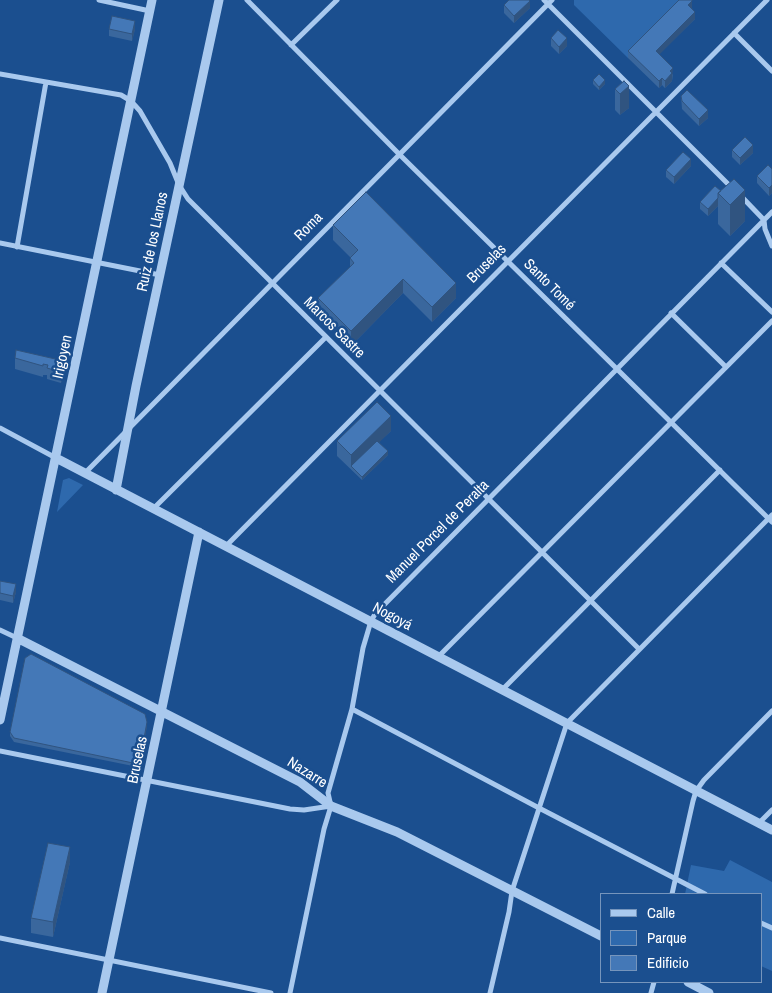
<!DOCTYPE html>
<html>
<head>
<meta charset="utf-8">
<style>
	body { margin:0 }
	#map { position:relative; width:772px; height:993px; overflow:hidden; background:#1b4f8f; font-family:"Archivo Narrow",sans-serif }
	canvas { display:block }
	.legend { position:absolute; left:600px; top:893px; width:162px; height:90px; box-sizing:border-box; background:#1b4f8f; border:1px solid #7695bc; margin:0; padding:6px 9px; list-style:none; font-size:15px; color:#fff }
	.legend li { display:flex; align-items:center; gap:10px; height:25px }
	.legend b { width:25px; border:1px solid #7695bc }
</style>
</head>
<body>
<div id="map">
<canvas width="772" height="993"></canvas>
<ul class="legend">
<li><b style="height:6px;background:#a9c9ee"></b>Calle</li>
<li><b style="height:14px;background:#2e69ad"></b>Parque</li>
<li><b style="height:14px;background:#4478b7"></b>Edificio</li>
</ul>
</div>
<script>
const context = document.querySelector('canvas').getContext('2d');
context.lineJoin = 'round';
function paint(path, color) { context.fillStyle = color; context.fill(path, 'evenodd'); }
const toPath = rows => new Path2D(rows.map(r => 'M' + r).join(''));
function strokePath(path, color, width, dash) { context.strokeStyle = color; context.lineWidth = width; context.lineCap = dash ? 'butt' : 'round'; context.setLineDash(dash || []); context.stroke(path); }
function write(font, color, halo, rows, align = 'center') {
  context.font = font + ' "Archivo Narrow",sans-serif'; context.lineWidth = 5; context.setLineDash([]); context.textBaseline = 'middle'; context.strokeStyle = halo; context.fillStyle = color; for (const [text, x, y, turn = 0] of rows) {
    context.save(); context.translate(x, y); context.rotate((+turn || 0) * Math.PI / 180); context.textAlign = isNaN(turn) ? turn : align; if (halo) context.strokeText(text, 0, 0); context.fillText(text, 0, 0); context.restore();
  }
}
paint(toPath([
	[574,0,686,0,628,58,574,5],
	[69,478,83,485,57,512,63,480],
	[730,860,772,882,772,971,761,966,761,894,685,894,691,865,724,871]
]), '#2e69ad');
strokePath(toPath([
	[99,0,150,11],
	[247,0,399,154,772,522],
	[544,0,733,189],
	[734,33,772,71],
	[291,45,337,0],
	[0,74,121,95,131,101,140,111,170,163,179,185,188,199,639,649],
	[741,196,764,220,765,229,772,246],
	[0,243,160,275],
	[17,247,46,82],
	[721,263,772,312],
	[671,313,726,367],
	[0,428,56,458],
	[85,473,552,0],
	[153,509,326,337],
	[226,546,767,0],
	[0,630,17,638],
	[438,657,772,321],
	[502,690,720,470],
	[352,709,539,808,705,894],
	[0,751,290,809,304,810,331,806],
	[759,823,772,810],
	[672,894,693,801,696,791,704,780,772,711],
	[761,923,772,928],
	[0,938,271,993],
	[290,993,324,829,331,806,328,793,352,709,363,648,371,621,375,614,772,212],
	[490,993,509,912,512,891,567,723,772,515],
	[651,993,654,982]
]), '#a9c9ee', 5);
strokePath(toPath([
	[56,458,772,830],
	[116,490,136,386,219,0],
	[17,638,300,782,331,806,397,832,601,936],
	[0,720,152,0],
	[688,982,709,993],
	[102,993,199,532]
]), '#a9c9ee', 9);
paint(toPath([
	[504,5,530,8,514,23,504,13],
	[692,8,695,19,659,54,673,75,672,81,665,88,662,85,659,88,628,58,628,51],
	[109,29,135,29,132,41,109,36],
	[551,38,567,46,559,54,551,46],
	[593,80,605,84,599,90,593,84],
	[624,81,629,108,620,115,615,110,615,89],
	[681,96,708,118,699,126,682,109],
	[732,150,753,153,740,165,732,157],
	[691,166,674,184,666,177,666,170],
	[772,169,772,193,769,196,757,183,757,176],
	[715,186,745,221,730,236,718,224,718,206,708,216,700,209,700,202],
	[333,225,456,298,432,322,403,293,351,346,318,313,318,298,350,267,350,257,333,240],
	[16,350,64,372,61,383,47,379,47,375,43,375,43,377,15,369,15,358],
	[391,431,379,442,388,455,362,480,337,456,337,441],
	[0,581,16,592,13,603,0,600],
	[147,726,140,763,133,766,14,742,10,736,10,732],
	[70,862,53,937,31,933,31,918]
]), '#3a679d');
paint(toPath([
	[530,1,530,8,514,23,514,16],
	[692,1,692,8,688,12,688,5],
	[695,12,695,19,656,58,656,51],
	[135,21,135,29,132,41,132,34],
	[567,38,567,46,559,54,559,47],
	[673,68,672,81,665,88,665,81,670,71],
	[662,78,662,85,659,88,659,81],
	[605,80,605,84,599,90,599,87],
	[629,86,629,108,620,115,620,94],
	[708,110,708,118,699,126,699,119],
	[753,145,753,153,740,165,740,158],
	[691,159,691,166,674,184,674,177],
	[772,185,772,193,769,196,769,188],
	[745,190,745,221,730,236,730,205],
	[718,198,718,206,708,216,708,209],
	[403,279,403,293,351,346,351,331],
	[456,283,456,298,432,322,432,307],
	[64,361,64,372,61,383,61,372],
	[391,416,391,431,353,468,351,466,351,470,351,455],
	[388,451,388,455,362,480,362,477],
	[16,584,16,592,13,603,13,596],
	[147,722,147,726,140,763,133,766,133,763],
	[70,847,70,862,53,937,53,922]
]), '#305480');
const building = toPath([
	[509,0,529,0,530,1,514,16,504,5,509,0],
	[679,0,692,0,692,1,688,5,695,12,656,51,673,68,670,71,672,73,665,81,662,78,659,81,628,51,679,0],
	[112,16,135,21,132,34,109,29,112,16],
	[558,30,567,38,559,47,551,38,558,30],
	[599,74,605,80,599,87,593,80,599,74],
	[624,81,629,86,620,94,615,89,624,81],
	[687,90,708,110,699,119,682,101,681,96,687,90],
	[745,137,753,145,740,158,732,150,745,137],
	[683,152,691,159,674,177,666,170,683,152],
	[768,165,772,169,772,185,769,188,757,176,768,165],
	[734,179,745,190,730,205,718,193,734,179],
	[715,186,721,191,718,193,718,198,708,209,700,202,715,186],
	[366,192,456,283,432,307,403,279,351,331,318,298,354,263,350,258,358,250,333,225,366,192],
	[16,350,64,361,61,372,47,368,48,365,43,364,43,366,15,358,16,350],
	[377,402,391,416,351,455,337,441,377,402],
	[377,441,388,451,362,477,351,466,377,441],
	[0,581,16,584,13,596,0,593,0,581],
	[31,654,145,714,147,722,140,760,133,763,14,738,10,732,25,658,31,654],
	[48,843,70,847,53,922,31,918,48,843]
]);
paint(building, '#4478b7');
strokePath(building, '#305480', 1);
write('15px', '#fff', '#1b4f8f', [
	["Roma",309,227,-45],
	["Ruiz de los Llanos",153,242,-78],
	["Bruselas",487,264,-45],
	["Santo Tomé",549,285,45],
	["Marcos Sastre",334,328,45],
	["Irigoyen",63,357,-78],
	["Manuel Porcel de Peralta",438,532,-45],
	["Nogoyá",392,617,28],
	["Bruselas",138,760,-78],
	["Nazarre",307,773,32]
]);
</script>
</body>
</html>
